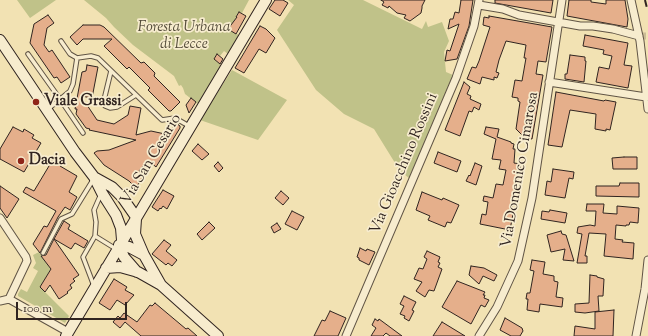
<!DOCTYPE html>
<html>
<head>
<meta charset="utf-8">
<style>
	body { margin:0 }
	#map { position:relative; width:648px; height:336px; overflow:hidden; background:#f2e2b3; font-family:"Sorts Mill Goudy",serif }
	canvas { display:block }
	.scale { position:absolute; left:16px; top:302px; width:111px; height:18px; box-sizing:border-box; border:2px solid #302420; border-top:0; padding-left:5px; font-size:12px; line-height:14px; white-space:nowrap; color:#302420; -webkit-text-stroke:3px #f7ecce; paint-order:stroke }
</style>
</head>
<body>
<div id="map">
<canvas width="648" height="336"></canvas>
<div class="scale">100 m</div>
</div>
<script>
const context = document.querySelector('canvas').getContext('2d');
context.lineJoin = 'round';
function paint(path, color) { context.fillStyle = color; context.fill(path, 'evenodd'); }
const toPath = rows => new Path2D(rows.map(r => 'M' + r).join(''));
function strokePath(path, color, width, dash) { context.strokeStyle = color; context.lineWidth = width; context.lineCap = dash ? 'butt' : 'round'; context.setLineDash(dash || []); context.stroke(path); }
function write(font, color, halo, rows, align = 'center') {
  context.font = font + ' "Sorts Mill Goudy",serif'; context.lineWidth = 3.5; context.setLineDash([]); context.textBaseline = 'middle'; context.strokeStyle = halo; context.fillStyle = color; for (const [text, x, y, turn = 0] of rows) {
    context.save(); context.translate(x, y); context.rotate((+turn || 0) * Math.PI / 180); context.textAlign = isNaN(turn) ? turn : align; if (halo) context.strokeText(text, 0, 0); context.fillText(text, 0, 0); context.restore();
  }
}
paint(toPath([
	[17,0,56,0,30,18],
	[84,0,249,0,242,13,239,12,236,16,239,18,228,29,239,35,228,54,224,51,220,56,217,54,214,59,221,65,198,104,185,94,183,88,181,85,179,86,174,76,133,45,114,27,106,18],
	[288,0,363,0,422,29,426,21,428,27,442,22,449,41,444,52,446,72,453,75,409,178,400,171,374,129,344,114,316,90,277,30,294,5],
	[232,70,287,100,258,140,200,120],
	[39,252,51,269,40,287,69,316,65,323,18,296,18,294,21,289,27,292,38,271,33,268,36,263,33,255]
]), '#c0c289');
const building = toPath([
	[275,0,283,0,288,3,280,16,269,9,275,0],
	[381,0,425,0,422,6,422,8,421,13,410,21,404,18,406,15,397,13,389,6,388,8,382,5,384,2,381,0],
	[461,0,473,0,469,26,457,59,445,61,447,50,450,51,459,24,448,29,450,19,453,19,455,12,459,13,461,0],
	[495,0,553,0,551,13,495,3,495,0],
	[569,0,591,0,591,2,606,4,606,0,625,0,628,19,627,27,567,16,569,0],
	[239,12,246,16,236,34,228,29,237,17,236,17,239,12],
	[48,15,54,23,47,28,44,45,49,52,52,50,70,77,61,83,57,77,54,78,30,43,34,24,48,15],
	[489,16,552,27,546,62,538,61,536,74,543,75,532,139,525,138,516,129,520,102,518,101,518,98,512,97,515,80,522,81,526,58,524,58,526,45,506,41,499,60,496,72,499,73,497,78,494,77,494,80,482,77,480,84,467,79,472,67,476,68,479,61,490,27,483,25,484,17,489,18,489,16],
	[83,25,100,25,104,27,141,63,144,62,155,73,154,76,180,102,171,111,169,111,148,90,150,88,129,67,127,69,104,46,112,39,83,39,77,45,70,37,83,25],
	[260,26,266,29,275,38,266,53,259,49,244,73,235,68,260,26],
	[585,35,628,43,624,65,632,66,628,88,596,82,599,67,609,69,612,56,603,54,604,50,583,46,585,35],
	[217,54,223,59,220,64,214,59,217,54],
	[570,55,585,57,585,61,586,61,584,82,565,79,565,74,567,74,570,55],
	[87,65,98,67,92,98,81,96,97,120,114,124,128,115,130,106,141,108,136,135,151,131,165,134,166,131,170,132,176,123,180,126,180,128,156,167,148,160,139,171,145,173,136,188,129,181,104,165,94,153,97,151,109,150,136,140,89,130,90,129,86,128,76,114,77,109,75,109,82,72,86,71,87,65],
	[464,82,470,87,467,94,471,96,470,99,481,104,479,110,474,107,472,112,469,111,460,136,445,130,464,82],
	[556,92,604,101,605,100,616,102,610,130,606,129,606,131,595,129,596,114,570,110,562,147,548,145,556,92],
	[191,98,196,102,189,113,186,105,191,98],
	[13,127,23,132,24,129,34,135,32,138,41,143,24,172,0,159,0,149,13,127],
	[486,127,499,129,497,137,511,142,511,143,514,144,513,149,515,149,514,163,521,164,511,213,513,214,510,230,480,224,482,214,486,215,488,202,483,201,484,196,493,198,496,184,503,185,506,170,499,169,501,160,492,159,496,139,484,134,486,127],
	[198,144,209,154,202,160,192,151,198,144],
	[438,152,461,161,457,172,434,163,438,152],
	[55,156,63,161,60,166,77,176,69,192,77,197,70,210,65,207,58,217,40,253,33,244,44,226,47,227,56,211,23,192,26,187,34,191,55,156],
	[624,157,637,157,637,169,613,169,612,158,624,157],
	[218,162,223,168,219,172,214,166,218,162],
	[475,163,482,166,476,185,466,181,469,175,470,176,475,163],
	[553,169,574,172,573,179,569,178,565,198,545,195,547,181,551,182,553,169],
	[620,183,639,183,639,197,596,196,596,186,619,186,620,183],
	[0,186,19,199,7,218,0,208,0,186],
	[163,190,174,196,167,209,163,206,161,209,160,208,158,211,152,207,163,190],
	[281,191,289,198,283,205,275,198,281,191],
	[422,192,442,200,443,198,459,205,451,223,447,222,445,227,428,220,430,216,416,210,422,192],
	[587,204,604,204,603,213,617,214,617,206,639,208,638,223,630,222,629,225,626,225,626,226,616,225,615,239,623,240,622,242,634,243,633,259,604,256,606,234,589,233,585,256,587,256,587,263,577,263,582,234,577,233,578,227,590,225,595,226,596,211,586,211,587,204],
	[550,210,567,213,565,223,541,219,542,211,549,212,550,210],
	[292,211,304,217,297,230,285,224,292,211],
	[64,221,70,225,68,229,88,241,84,248,75,243,71,249,54,239,64,221],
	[209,222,215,228,202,240,197,234,209,222],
	[277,223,281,229,274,233,271,227,277,223],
	[561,231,562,234,566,235,574,261,563,260,565,249,551,252,547,235,561,231],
	[54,239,79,275,73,279,75,281,70,285,72,288,67,292,68,293,59,299,50,285,45,292,40,287,51,269,41,256,46,255,54,239],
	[164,240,171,245,166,251,177,260,172,266,168,263,166,265,152,254,164,240],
	[360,248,366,251,367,249,375,252,369,265,359,260,359,258,357,257,360,248],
	[427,251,440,257,438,262,440,263,438,267,442,269,434,291,429,290,425,297,416,291,422,282,414,279,419,268,423,269,427,259,424,257,427,251],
	[532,260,545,262,543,274,554,276,554,281,558,282,556,297,563,298,562,307,540,304,539,312,527,310,528,299,526,299,527,293,530,293,534,271,530,270,532,260],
	[471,266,484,268,497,275,494,281,483,276,479,284,469,275,471,266],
	[590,275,597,276,597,277,604,279,603,296,598,296,599,311,585,313,575,312,575,304,589,303,590,275],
	[114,279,127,287,125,290,134,295,125,305,117,300,110,310,99,303,114,279],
	[457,281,485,292,483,295,485,295,484,298,489,300,485,307,481,305,471,324,442,307,457,281],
	[404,296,416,302,412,310,414,311,409,321,404,318,405,316,400,314,404,306,400,304,404,296],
	[155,303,186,329,188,328,197,336,141,336,125,322,120,328,113,322,118,316,120,318,124,313,137,322,150,305,152,306,155,303],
	[614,310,613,336,574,336,575,326,595,329,595,312,614,310],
	[330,311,346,318,338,336,314,336,322,320,325,321,330,311],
	[505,318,522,328,523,331,520,336,511,336,500,330,505,318],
	[375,319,378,321,379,319,402,336,390,336,386,333,383,336,371,336,376,328,372,325,375,319],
	[442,322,465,336,433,336,442,322]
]);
paint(building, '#e5af8b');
strokePath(building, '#302420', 1);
strokePath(toPath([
	[639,36,648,36]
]), '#cbbc96', 7, [7, 3.5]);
const lane = toPath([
	[61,41,70,54,77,58],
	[28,54,60,99,83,133],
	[111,71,104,100,105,106,110,108,117,107,136,95],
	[47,110,70,91,73,84,77,58,91,56,98,58,162,120,175,118,189,126],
	[95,236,96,222,94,210,101,194],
	[43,253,61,219,72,214,93,180],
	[94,286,83,257,95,236,116,249]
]);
const street = toPath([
	[631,0,640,41,648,109],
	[479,5,503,9,519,15,580,26,593,26,613,29,639,36],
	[549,82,646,97],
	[0,218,26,257,27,261,9,299],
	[0,301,9,299,68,332],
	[346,336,456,78,474,26,479,0],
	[479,336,497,307,518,261,532,198,562,0],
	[636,336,645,289,648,260]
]);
const secondary = toPath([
	[0,40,75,152,94,177,102,193,116,215,121,228,122,240],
	[94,177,112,187,122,197,136,217],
	[136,219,135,234,144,255,161,285],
	[119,245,124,257,137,272],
	[119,245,129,247,144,255],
	[106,268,120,267,138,272,161,285,218,336],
	[66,336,266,0]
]);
strokePath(lane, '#605445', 5.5);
strokePath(street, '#605445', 9);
strokePath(secondary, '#302420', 12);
strokePath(lane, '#f7ecce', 3.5);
strokePath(street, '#f7ecce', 7);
strokePath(secondary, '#f7ecce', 10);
strokePath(toPath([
	[645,0,648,12]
]), '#302420', 2, [7, 7]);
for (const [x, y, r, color] of [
	[36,102,4,"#8f2418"],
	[21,161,4,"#8f2418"]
]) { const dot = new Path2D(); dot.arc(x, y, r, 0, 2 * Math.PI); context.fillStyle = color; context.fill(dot); strokePath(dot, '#f7ecce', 1.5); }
write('italic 15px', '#544c3a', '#f7ecce', [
	["Foresta Urbana",184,28],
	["di Lecce",184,45]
]);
write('bold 15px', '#302420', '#f7ecce', [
	["Viale Grassi",44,102],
	["Dacia",29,161]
], 'left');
write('15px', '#302420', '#f7ecce', [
	["Via San Cesario",152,160,-59],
	["Via Gioacchino Rossini",405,164,-67],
	["Via Domenico Cimarosa",521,170,-80]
]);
</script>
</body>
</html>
